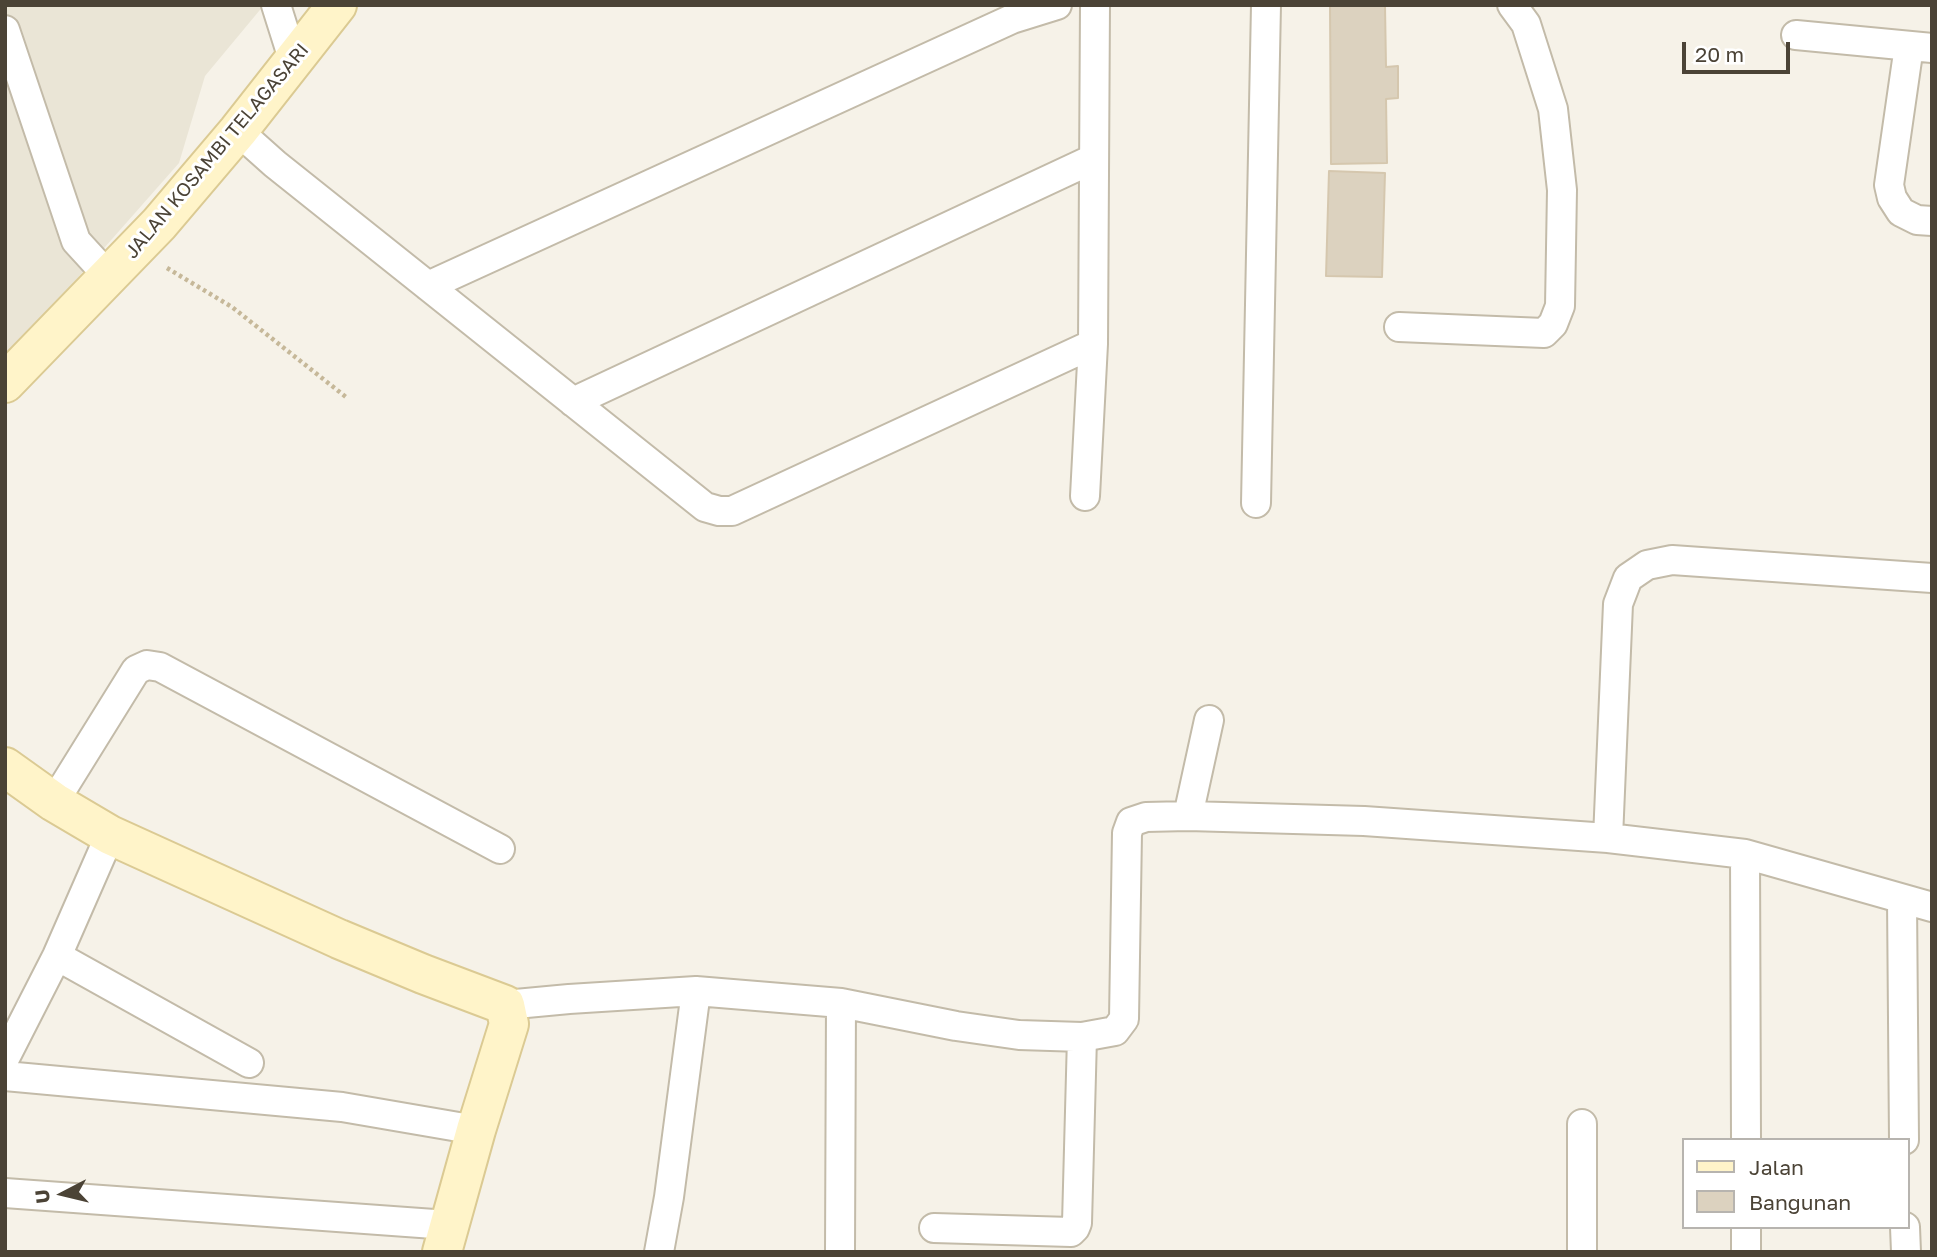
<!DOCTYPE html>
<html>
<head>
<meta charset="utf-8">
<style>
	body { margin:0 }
	#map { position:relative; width:1937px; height:1257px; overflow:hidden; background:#f6f2e8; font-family:"Golos Text",sans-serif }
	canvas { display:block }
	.frame { position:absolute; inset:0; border:7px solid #4b4336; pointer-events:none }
	.legend { position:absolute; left:1682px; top:1138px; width:228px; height:91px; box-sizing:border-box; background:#fff; border:2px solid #b7b4af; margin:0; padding:9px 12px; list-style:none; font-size:21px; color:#4b4336 }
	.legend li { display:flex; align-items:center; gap:14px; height:35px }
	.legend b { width:35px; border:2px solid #b7b4af }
	.north { position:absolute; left:28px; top:1159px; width:70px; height:70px; -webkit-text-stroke:5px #fff; paint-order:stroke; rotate:263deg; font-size:19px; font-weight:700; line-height:28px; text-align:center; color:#4b4336 }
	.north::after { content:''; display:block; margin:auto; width:24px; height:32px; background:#4b4336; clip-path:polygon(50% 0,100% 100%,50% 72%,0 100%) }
	.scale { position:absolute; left:1682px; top:42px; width:108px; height:32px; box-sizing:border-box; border:4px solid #4b4336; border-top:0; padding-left:9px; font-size:21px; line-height:24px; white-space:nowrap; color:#4b4336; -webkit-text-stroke:5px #fff; paint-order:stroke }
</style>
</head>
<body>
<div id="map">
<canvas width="1937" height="1257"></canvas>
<div class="frame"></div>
<ul class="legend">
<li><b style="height:9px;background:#fff4c9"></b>Jalan</li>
<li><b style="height:19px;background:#dcd2bf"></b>Bangunan</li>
</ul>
<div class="north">U</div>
<div class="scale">20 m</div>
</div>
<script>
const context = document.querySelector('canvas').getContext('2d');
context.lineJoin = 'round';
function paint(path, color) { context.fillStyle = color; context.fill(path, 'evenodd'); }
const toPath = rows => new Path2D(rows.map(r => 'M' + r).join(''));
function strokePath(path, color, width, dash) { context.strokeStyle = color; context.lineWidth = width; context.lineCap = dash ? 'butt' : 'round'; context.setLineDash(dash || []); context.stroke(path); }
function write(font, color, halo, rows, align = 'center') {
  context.font = font + ' "Golos Text",sans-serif'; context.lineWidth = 6; context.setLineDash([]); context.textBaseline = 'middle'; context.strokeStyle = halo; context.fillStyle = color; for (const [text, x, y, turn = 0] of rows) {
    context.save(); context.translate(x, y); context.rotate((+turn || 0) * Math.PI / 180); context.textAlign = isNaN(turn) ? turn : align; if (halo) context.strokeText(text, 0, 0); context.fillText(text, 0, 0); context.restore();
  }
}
paint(toPath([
	[5,5,264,5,205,76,179,163,9,356,5,348]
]), '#eae5d6');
const building = toPath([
	[1330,6,1385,6,1386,67,1398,66,1398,98,1386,99,1387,163,1331,164,1330,6],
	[1329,171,1385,173,1382,277,1326,276,1329,171]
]);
paint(building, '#dcd2bf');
strokePath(building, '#d5c7ae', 2);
const street = toPath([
	[276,5,294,62],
	[5,30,76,241,109,277],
	[1796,35,1932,48],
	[1909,46,1889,185,1892,198,1901,212,1917,220,1932,221],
	[238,131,275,164,428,286,705,507,719,511,732,511,1093,344],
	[428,286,1012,19,1057,5],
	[1399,327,1544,333,1553,324,1560,306,1562,190,1553,109,1526,24,1512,5],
	[573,402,1093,159],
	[1085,496,1093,344,1095,5],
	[1256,503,1266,5],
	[54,802,136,670,147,665,160,667,500,849],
	[1188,816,1209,720],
	[1608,838,1618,604,1628,578,1647,565,1672,560,1932,578],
	[1745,854,1746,1140],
	[1902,899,1904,1140],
	[57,956,249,1063],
	[505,1005,569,999,696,991,841,1003,956,1026,1019,1035,1082,1037,1115,1031,1124,1019,1127,833,1131,822,1146,817,1188,816,1364,821,1608,838,1711,850,1745,854,1932,907],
	[5,1058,57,956,110,835],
	[5,1076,342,1107,476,1130],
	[1582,1124,1582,1252],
	[5,1193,448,1225],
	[1746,1227,1746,1252],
	[1905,1227,1906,1252],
	[934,1228,1071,1232,1075,1228,1077,1223,1082,1037],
	[659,1252,669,1197,696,991],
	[840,1252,841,1003]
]);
const secondary = toPath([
	[5,383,159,224,238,131,337,5],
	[5,767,54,802,110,835,339,939,423,974,505,1005,509,1024,476,1130,442,1252]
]);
strokePath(street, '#c3bba9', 32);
strokePath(secondary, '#dbca93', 42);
strokePath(toPath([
	[167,268,232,307,346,397]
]), '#c6b899', 4.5, [3.5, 3.5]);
strokePath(street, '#fff', 28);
strokePath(secondary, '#fff4c9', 38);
write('19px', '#4b4336', '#fff', [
	["JALAN KOSAMBI TELAGASARI",217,151,-50]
]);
</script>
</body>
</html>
